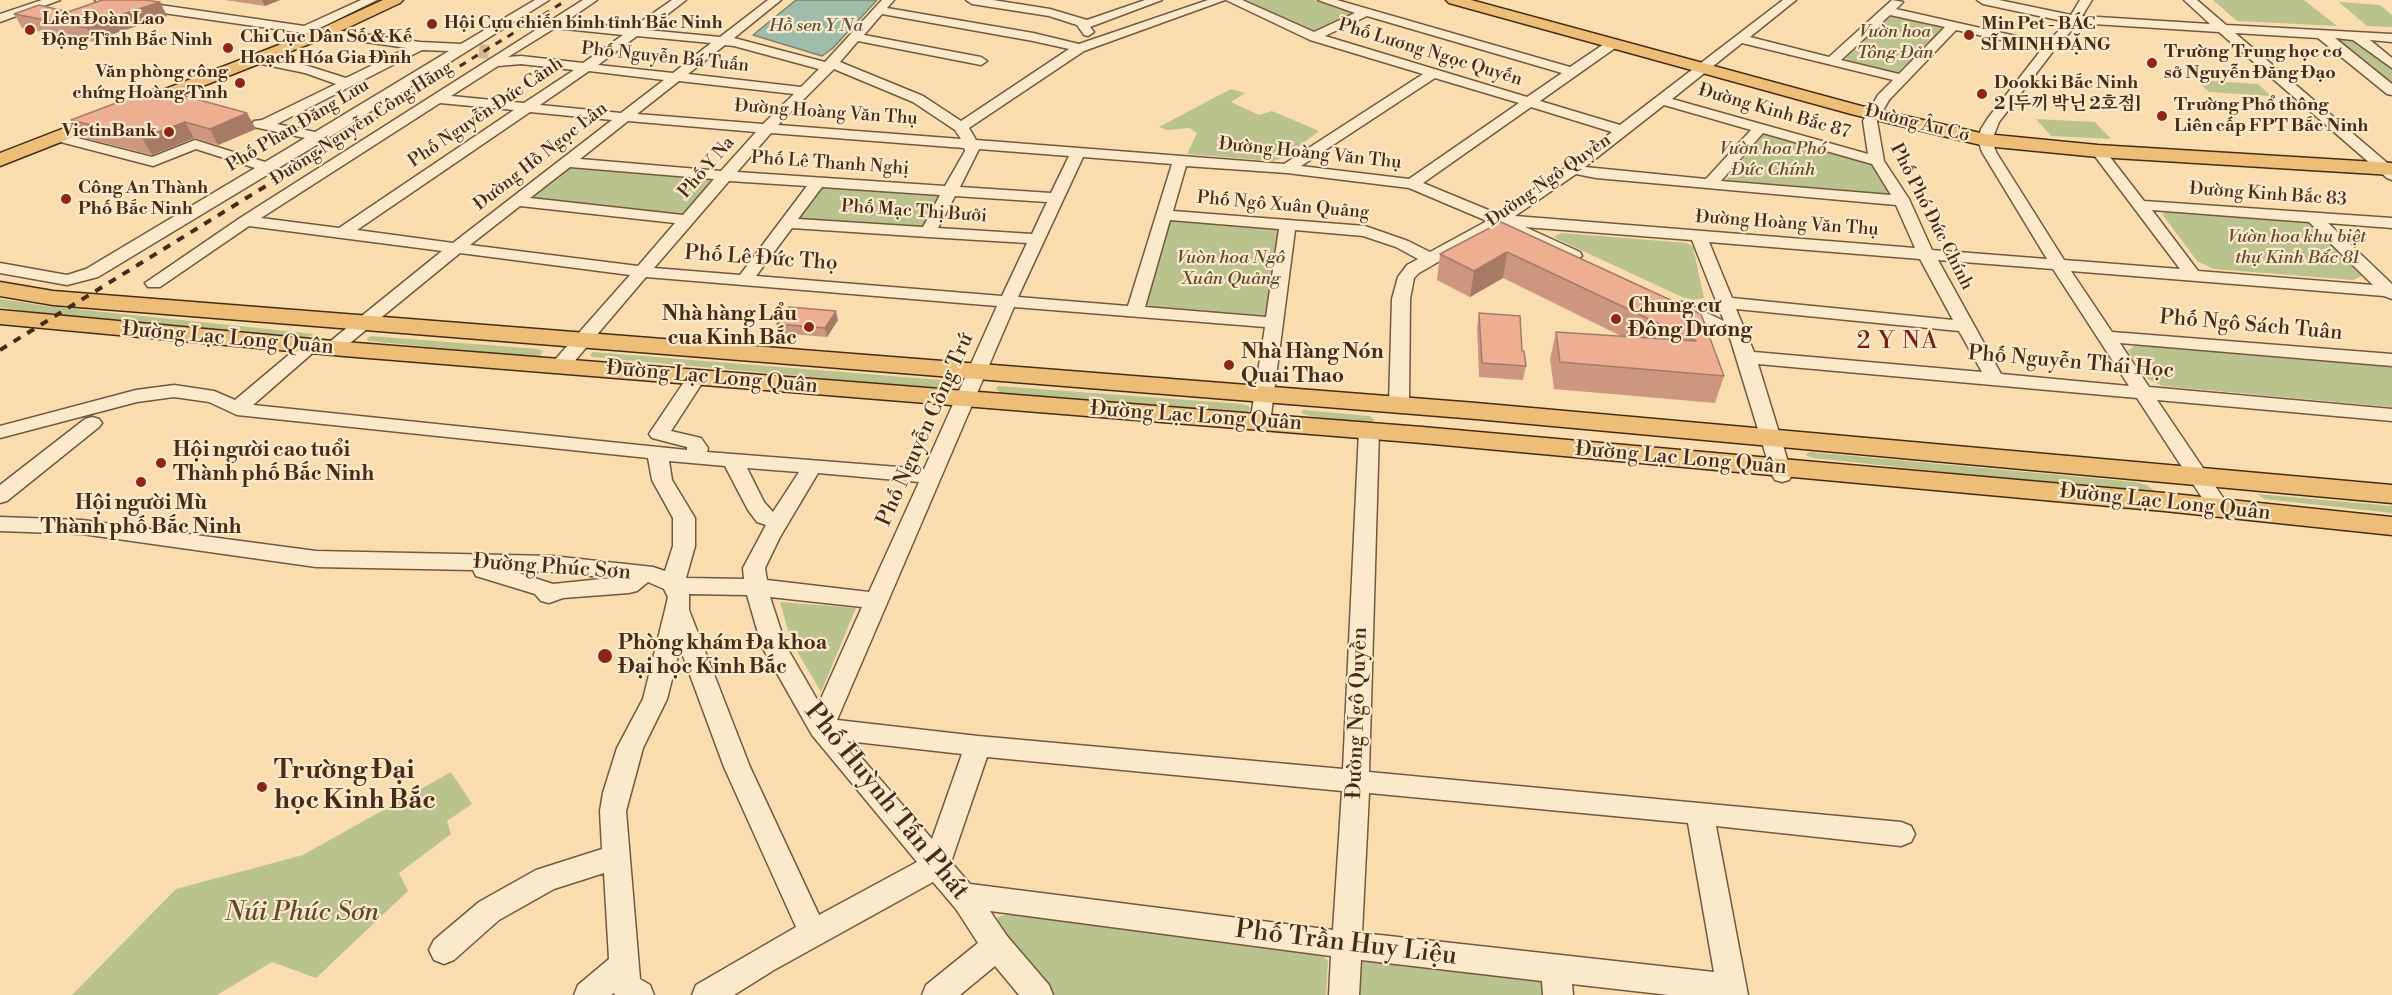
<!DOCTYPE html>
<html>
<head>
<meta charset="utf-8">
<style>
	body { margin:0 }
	canvas { display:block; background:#f9ddaf }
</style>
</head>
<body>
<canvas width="2392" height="995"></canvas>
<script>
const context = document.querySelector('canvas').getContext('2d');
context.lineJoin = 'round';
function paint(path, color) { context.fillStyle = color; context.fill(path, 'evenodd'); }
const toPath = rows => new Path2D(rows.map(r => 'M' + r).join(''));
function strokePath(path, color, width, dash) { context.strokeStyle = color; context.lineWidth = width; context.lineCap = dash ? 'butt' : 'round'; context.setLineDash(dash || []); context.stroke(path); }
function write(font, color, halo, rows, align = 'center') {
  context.font = font + ' "Libre Bodoni","Noto Serif KR",serif'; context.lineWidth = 4.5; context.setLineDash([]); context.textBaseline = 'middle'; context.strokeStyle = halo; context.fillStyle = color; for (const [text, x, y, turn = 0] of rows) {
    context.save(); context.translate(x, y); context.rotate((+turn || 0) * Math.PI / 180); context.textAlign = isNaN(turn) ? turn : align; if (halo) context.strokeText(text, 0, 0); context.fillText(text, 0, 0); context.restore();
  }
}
paint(toPath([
	[1241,0,1313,0,1353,14,1312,32],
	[2213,0,2304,0,2337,26,2237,21],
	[2339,2,2380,5,2392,15,2392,27,2367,26],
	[1890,15,1941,26,1943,29,1897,74,1847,61,1846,57],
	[2332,38,2355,39,2392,68,2392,86],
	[2197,80,2258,84,2271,96,2209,92],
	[1231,89,1245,93,1231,102,1259,115,1272,111,1319,131,1283,158,1272,161,1187,154,1197,133,1189,128,1167,130,1159,127],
	[2036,119,2095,122,2111,139,2051,136],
	[1765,133,1876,165,1892,197,1726,180],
	[580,165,712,179,717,181,681,217,538,199,534,196,566,169],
	[823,184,941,192,927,228,794,219],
	[2167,212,2305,221,2313,224,2362,276,2353,280,2214,269,2197,261,2162,214],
	[1166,220,1279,226,1284,230,1273,316,1260,320,1151,307,1142,301],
	[1562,233,1687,243,1693,247,1704,298,1693,300,1682,297,1555,238,1555,236],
	[0,299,46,306,315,334,303,339,31,312,0,307],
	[371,336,538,349,543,351,540,356,535,357,368,341,367,338],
	[2138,343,2392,365,2392,407,2163,386,2148,379,2128,351],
	[593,352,941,380,944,385,932,388,615,359,592,357,590,355],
	[998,386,1242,404,1249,406,1250,410,1241,415,1002,394,996,389],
	[1303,410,1369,416,1375,420,1369,423,1310,416,1301,413],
	[1810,452,2135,482,2147,485,2154,491,2148,494,1814,458,1807,456,1806,454],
	[2257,494,2392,506,2392,513,2264,499],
	[780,602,856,608,821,692,791,641],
	[451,772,472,804,447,821,451,834,399,873,408,891,316,978,272,962,217,995,72,995,176,889,303,855],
	[1010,914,1316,949,1328,961,1326,995,1055,995,994,927,998,917],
	[1367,953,1536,975,1549,991,1549,995,1356,995,1357,968]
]), '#bac28d');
const water = toPath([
	[796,0,877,0,833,48,822,56,753,35,796,0]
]);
paint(water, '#9ebca9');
strokePath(water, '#7c826f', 1.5);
strokePath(toPath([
	[479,51,489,52]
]), '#d6b991', 14, [14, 7]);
const minor = toPath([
	[42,0,60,0,0,22,0,14,42,0],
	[95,0,126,0,304,26,361,0,377,0,320,28,420,42,461,44,535,0,549,0,325,140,98,277,67,285,0,273,0,263,67,275,86,269,255,168,196,149,153,166,53,140,51,137,53,134,58,133,152,157,195,140,265,162,305,138,254,127,252,124,254,121,262,120,336,84,305,73,252,62,251,59,252,56,257,55,308,66,346,78,407,48,101,4,95,0],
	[422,50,449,51,315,132,277,124,422,50],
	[583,0,597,0,565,22,632,28,672,0,686,0,647,30,720,37,768,0,781,0,734,38,825,62,882,0,894,0,887,8,1033,33,1079,44,1208,0,1225,0,1084,51,969,128,976,140,1284,164,1423,74,1310,40,1226,0,1242,0,1314,32,1355,13,1318,0,1337,0,1570,67,1610,40,1618,40,1620,43,1618,46,1540,101,1620,125,1783,0,1796,0,1750,37,1829,57,1892,0,1903,2,1896,9,2047,43,2067,22,1983,4,1977,0,1999,0,2071,15,2080,0,2092,0,2082,16,2210,24,2184,0,2197,0,2226,25,2392,34,2392,42,2370,40,2392,58,2392,68,2353,40,2335,38,2392,84,2392,95,2387,94,2318,38,2235,33,2392,167,2392,180,2387,178,2219,32,2078,23,2054,50,1999,122,1992,140,1996,152,2064,260,2180,269,2091,151,2098,147,2103,148,2144,201,2392,218,2392,228,2328,223,2392,284,2392,299,2384,296,2071,271,2112,332,2392,354,2392,366,2120,343,2149,387,2392,409,2392,421,2157,400,2230,508,2226,513,2219,515,2212,513,2137,398,1758,364,1792,475,1789,480,1782,482,1775,480,1772,475,1730,338,1672,310,1669,306,1672,302,1684,302,1724,321,1692,240,1525,227,1580,252,1582,256,1574,261,1504,229,1502,225,1419,273,1414,278,1410,299,1409,404,1406,408,1399,410,1392,408,1389,404,1392,299,1398,277,1407,265,1418,259,1396,247,1363,236,1295,230,1270,423,1267,427,1260,429,1253,427,1250,423,1265,327,1014,307,837,720,978,736,1343,769,1359,431,1362,427,1369,425,1376,427,1379,431,1369,772,1901,822,1911,826,1915,834,1911,842,1901,846,1716,826,1748,995,1669,995,1572,984,1573,995,1543,995,1542,981,1361,960,1359,995,1329,995,1331,956,990,911,1007,936,1049,985,1053,995,1019,995,995,966,960,995,922,995,926,985,978,943,956,909,933,882,774,970,734,995,692,995,696,985,796,927,724,767,680,648,667,699,643,748,626,811,640,979,650,985,654,995,615,995,614,993,611,995,574,995,578,985,609,959,604,873,554,889,499,920,454,960,444,964,434,960,429,950,434,940,479,902,536,870,602,849,600,811,603,793,617,748,643,699,665,610,668,597,664,589,648,582,637,591,629,593,563,598,549,603,541,601,535,594,476,576,473,570,316,567,82,534,0,531,0,517,82,520,316,551,552,556,653,567,665,571,673,546,673,518,652,480,648,458,237,415,209,402,174,397,137,402,0,438,0,426,136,390,174,385,214,391,235,400,304,342,310,341,316,342,319,346,316,350,253,405,687,450,687,447,652,438,649,434,690,373,697,371,704,373,706,377,671,431,701,438,708,448,707,452,924,469,997,306,646,277,567,370,560,372,553,370,551,366,553,362,630,275,460,253,339,352,333,353,327,352,324,348,327,344,442,251,249,226,160,287,148,287,145,283,240,218,583,0],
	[882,14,1033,41,1069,49,961,121,923,96,840,62,858,41,981,65,987,61,981,57,864,35,882,14],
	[1890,15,1945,27,1899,74,1841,60,1890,15],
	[1367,16,1562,73,1527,97,1325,36,1367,16],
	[555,28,623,35,583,63,521,56,508,57,555,28],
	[1956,30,2042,49,1988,118,1981,129,1978,140,1982,152,2047,259,1932,250,1909,199,1884,161,1877,121,1889,100,1956,30],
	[637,36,711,43,673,73,598,65,637,36],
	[1742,43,1893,80,1878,95,1863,121,1868,154,1672,99,1742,43],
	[725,45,734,46,819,69,801,87,688,74,725,45],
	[521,64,574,70,524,103,451,96,498,66,521,64],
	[834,69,913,102,955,130,961,139,778,125,834,69],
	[589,71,664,80,621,113,540,105,589,71],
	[1435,78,1519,103,1409,179,1301,166,1435,78],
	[679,81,794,94,763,124,637,114,679,81],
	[440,103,514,110,339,228,261,218,440,103],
	[1664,105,1751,130,1706,179,1585,167,1664,105],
	[1531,107,1612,132,1568,166,1498,214,1423,183,1531,107],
	[530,112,612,120,453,243,357,230,530,112],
	[628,121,756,132,721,171,580,159,628,121],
	[771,133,964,148,965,151,945,186,737,172,771,133],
	[1763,133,1872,164,1891,195,1721,181,1763,133],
	[979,149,1069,156,1051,193,960,187,979,149],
	[1083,157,1172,164,1128,306,1018,297,1083,157],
	[1186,166,1287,173,1409,188,1487,221,1430,252,1408,241,1365,226,1173,211,1186,166],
	[570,167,714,179,683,215,530,198,570,167],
	[1576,174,1596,178,1896,205,1915,248,1515,216,1576,174],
	[729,181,807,186,740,275,654,268,729,181],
	[822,187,940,195,923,227,798,219,822,187],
	[955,196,1047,202,1032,234,938,228,955,196],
	[520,206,675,223,638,266,470,245,520,206],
	[2152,210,2309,222,2373,285,2198,271,2152,210],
	[1170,220,1279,229,1266,317,1145,307,1170,220],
	[792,228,928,237,1027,243,1002,296,756,276,792,228],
	[1709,242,1920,259,1953,320,1732,298,1709,242],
	[1938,260,2053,269,2129,386,2001,374,1938,260],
	[1736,309,1959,331,1982,372,1754,352,1736,309],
	[669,461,725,466,748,510,757,522,766,525,743,568,744,579,686,578,695,546,695,518,672,480,669,461],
	[747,468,799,472,773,512,764,502,747,468],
	[818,473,919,482,869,592,767,580,765,568,780,537,818,473],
	[513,571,552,572,611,578,553,584,513,571],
	[689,594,747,595,762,647,812,735,917,862,819,915,750,767,689,610,689,594],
	[770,597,862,607,819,703,786,646,770,597],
	[847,741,962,754,932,839,847,741],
	[987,757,1342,791,1333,930,970,884,951,862,987,757],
	[1369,793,1688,823,1714,972,1362,933,1369,793],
	[966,0,993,0,1050,9,1087,20,1145,0,1162,0,1090,27,1094,32,1088,36,1084,35,1077,25,1049,16,972,4,966,0],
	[92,417,99,419,102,423,99,427,7,501,0,503,0,485,85,419,92,417]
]);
const major = toPath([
	[383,0,403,0,400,3,332,35,0,166,0,153,320,29,383,0],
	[1446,0,1471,0,1861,106,1985,134,2098,145,2392,163,2392,175,2098,157,1985,146,1851,114,1449,3,1446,0],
	[0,282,53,291,1476,403,2392,485,2392,503,1476,419,53,305,0,296,0,282],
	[0,310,344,342,1422,427,2164,493,2392,517,2392,535,2164,511,1422,443,344,356,0,324,0,310]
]);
strokePath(minor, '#74583d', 3);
strokePath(major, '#482b17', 3);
paint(minor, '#fbe9cb');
paint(major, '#ecbe78');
strokePath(toPath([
	[293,169,567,0]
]), '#482b17', 3, [7, 7]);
strokePath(toPath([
	[0,350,295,168]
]), '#482b17', 4, [8, 8]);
paint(toPath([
	[225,0,280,0,265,6],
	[160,2,167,16,95,40,95,42,22,28,14,14,68,12],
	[156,88,256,129,218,145,194,138,152,155,81,137,71,120],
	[1501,222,1701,314,1724,376,1715,403,1554,389,1550,359,1556,332,1623,337,1503,278,1470,297,1437,280,1440,254],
	[1479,313,1522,351,1526,366,1523,380,1479,377,1477,327],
	[838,320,827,337,780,333,777,324]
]), '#cd967e');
paint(toPath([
	[262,0,280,0,265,6],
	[160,2,167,16,95,40,95,42,87,28,87,26],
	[247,113,256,129,218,145,210,129],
	[185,122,194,138,152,155,142,138],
	[1507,252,1503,278,1470,297,1474,271],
	[836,311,838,320,827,337,825,328]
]), '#a77a66');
const building = toPath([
	[102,0,144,0,160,2,87,26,87,28,14,14,39,5,68,12,102,0],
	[156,88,247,113,210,129,185,122,142,138,71,120,156,88],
	[1501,222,1701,314,1724,376,1560,362,1556,332,1696,341,1507,252,1474,271,1440,254,1501,222],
	[789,307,836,311,825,328,777,324,789,307],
	[1479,313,1520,316,1522,351,1524,351,1526,366,1482,363,1479,313]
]);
paint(building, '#eeae92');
strokePath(building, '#a77a66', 1.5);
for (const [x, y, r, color] of [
	[432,24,6,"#8f2418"],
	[30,30,6,"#8f2418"],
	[1969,35,6,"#8f2418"],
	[228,48,6,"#8f2418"],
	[2152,63,6,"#8f2418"],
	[240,83,6,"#8f2418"],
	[1982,94,6,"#8f2418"],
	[2162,116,6,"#8f2418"],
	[169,132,6,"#8f2418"],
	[66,199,6,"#8f2418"],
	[1616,319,6,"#8f2418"],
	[809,327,6,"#8f2418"],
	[1229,365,6,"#8f2418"],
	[161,463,6,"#8f2418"],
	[141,482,6,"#8f2418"],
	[605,656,8,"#8f2418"],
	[262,787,6,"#8f2418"]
]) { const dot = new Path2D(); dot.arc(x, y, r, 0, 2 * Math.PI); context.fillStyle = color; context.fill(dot); strokePath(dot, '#fbe9cb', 2); }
write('bold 18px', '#482b17', '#fbe9cb', [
	["Liên Đoàn Lao",42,20],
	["Động Tỉnh Bắc Ninh",42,41],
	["Hội Cựu chiến binh tỉnh Bắc Ninh",444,24],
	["Min Pet - BÁC",1981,25],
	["SĨ MINH ĐẶNG",1981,46],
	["Chi Cục Dân Số & Kế",240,38],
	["Hoạch Hóa Gia Đình",240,59],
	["Trường Trung học cơ",2164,53],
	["sở Nguyễn Đăng Đạo",2164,74],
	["Văn phòng công",228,73,"right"],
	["chứng Hoàng Tình",228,94,"right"],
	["Dookki Bắc Ninh",1994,84],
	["2 [두끼 박닌 2호점]",1994,105],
	["Trường Phổ thông",2174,106],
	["Liên cấp FPT Bắc Ninh",2174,127],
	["VietinBank",157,132,"right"],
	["Công An Thành",78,189],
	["Phố Bắc Ninh",78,210]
], 'left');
write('italic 18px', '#5e4f3c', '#fbe9cb', [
	["Hồ sen Y Na",816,27]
]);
write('italic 18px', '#5f492f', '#fbe9cb', [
	["Vườn hoa",1895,33],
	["Tông Đản",1895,54],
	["Vườn hoa Phó",1773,150],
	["Đức Chính",1773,171],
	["Vườn hoa khu biệt",2297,238],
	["thự Kinh Bắc 81",2297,259],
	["Vuòn hoa Ngô",1231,259],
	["Xuân Quảng",1231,280]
]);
write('18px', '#482b17', '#fbe9cb', [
	["Phố Lương Ngọc Quyến",1430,53,17],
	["Phố Nguyễn Bá Tuấn",665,58,6],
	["Đường Kinh Bắc 87",1774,112,16],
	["Phố Nguyễn Đức Cảnh",486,113,-34],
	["Đường Hoàng Văn Thụ",826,113,4],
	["Đường Nguyễn Công Hãng",362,124,-33],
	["Đường Âu Cơ",1917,124,14],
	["Phố Phan Đăng Lưu",298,126,-31],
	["Đường Hoàng Văn Thụ",1310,154,6],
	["Đường Hồ Ngọc Lân",541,157,-38],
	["Phố Lê Thanh Nghị",830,164,4],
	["Phố Y Na",707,168,-49],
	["Đường Ngô Quyền",1549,181,-35],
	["Đường Kinh Bắc 83",2268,195,4],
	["Phố Ngô Xuân Quảng",1283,206,5],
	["Phố Mạc Thị Bưởi",914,212,4],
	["Phố Phó Đức Chính",1931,217,63],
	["Đường Hoàng Văn Thụ",1787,224,4]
]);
write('21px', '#482b17', '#fbe9cb', [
	["Phố Lê Đức Thọ",761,259,4],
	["Phố Ngô Sách Tuân",2251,326,5],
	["Đường Lạc Long Quân",228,339,5],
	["Phố Nguyễn Thái Học",2071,363,5],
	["Đường Lạc Long Quân",712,378,5],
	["Đường Lạc Long Quân",1196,417,4],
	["Phố Nguyễn Công Trứ",926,430,-66],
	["Đường Lạc Long Quân",1681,459,5],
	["Đường Lạc Long Quân",2165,503,6],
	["Đường Phúc Sơn",552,568,4],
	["Đường Ngô Quyền",1358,713,-88]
]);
write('bold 21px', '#482b17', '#fbe9cb', [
	["Chung cư",1628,307],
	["Đông Dương",1628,331],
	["Nhà hàng Lẩu",797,315,"right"],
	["cua Kinh Bắc",797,339,"right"],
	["Nhà Hàng Nón",1241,353],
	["Quai Thao",1241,377],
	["Hội người cao tuổi",173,451],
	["Thành phố Bắc Ninh",173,475],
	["Hội người Mù",141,504,"center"],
	["Thành phố Bắc Ninh",141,528,"center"],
	["Phòng khám Đa khoa",618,644],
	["Đại học Kinh Bắc",618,668]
], 'left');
context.letterSpacing = '1.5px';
write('24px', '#7a1f14', '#fbe9cb', [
	["2 Y NA",1898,342]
]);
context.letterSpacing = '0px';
write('bold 26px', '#482b17', '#fbe9cb', [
	["Trường Đại",274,772],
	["học Kinh Bắc",274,802]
], 'left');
write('26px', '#482b17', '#fbe9cb', [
	["Phố Huỳnh Tấn Phát",886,802,51],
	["Phố Trần Huy Liệu",1346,944,7]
]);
write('italic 26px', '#5f492f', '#fbe9cb', [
	["Núi Phúc Sơn",302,914]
]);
</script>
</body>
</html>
